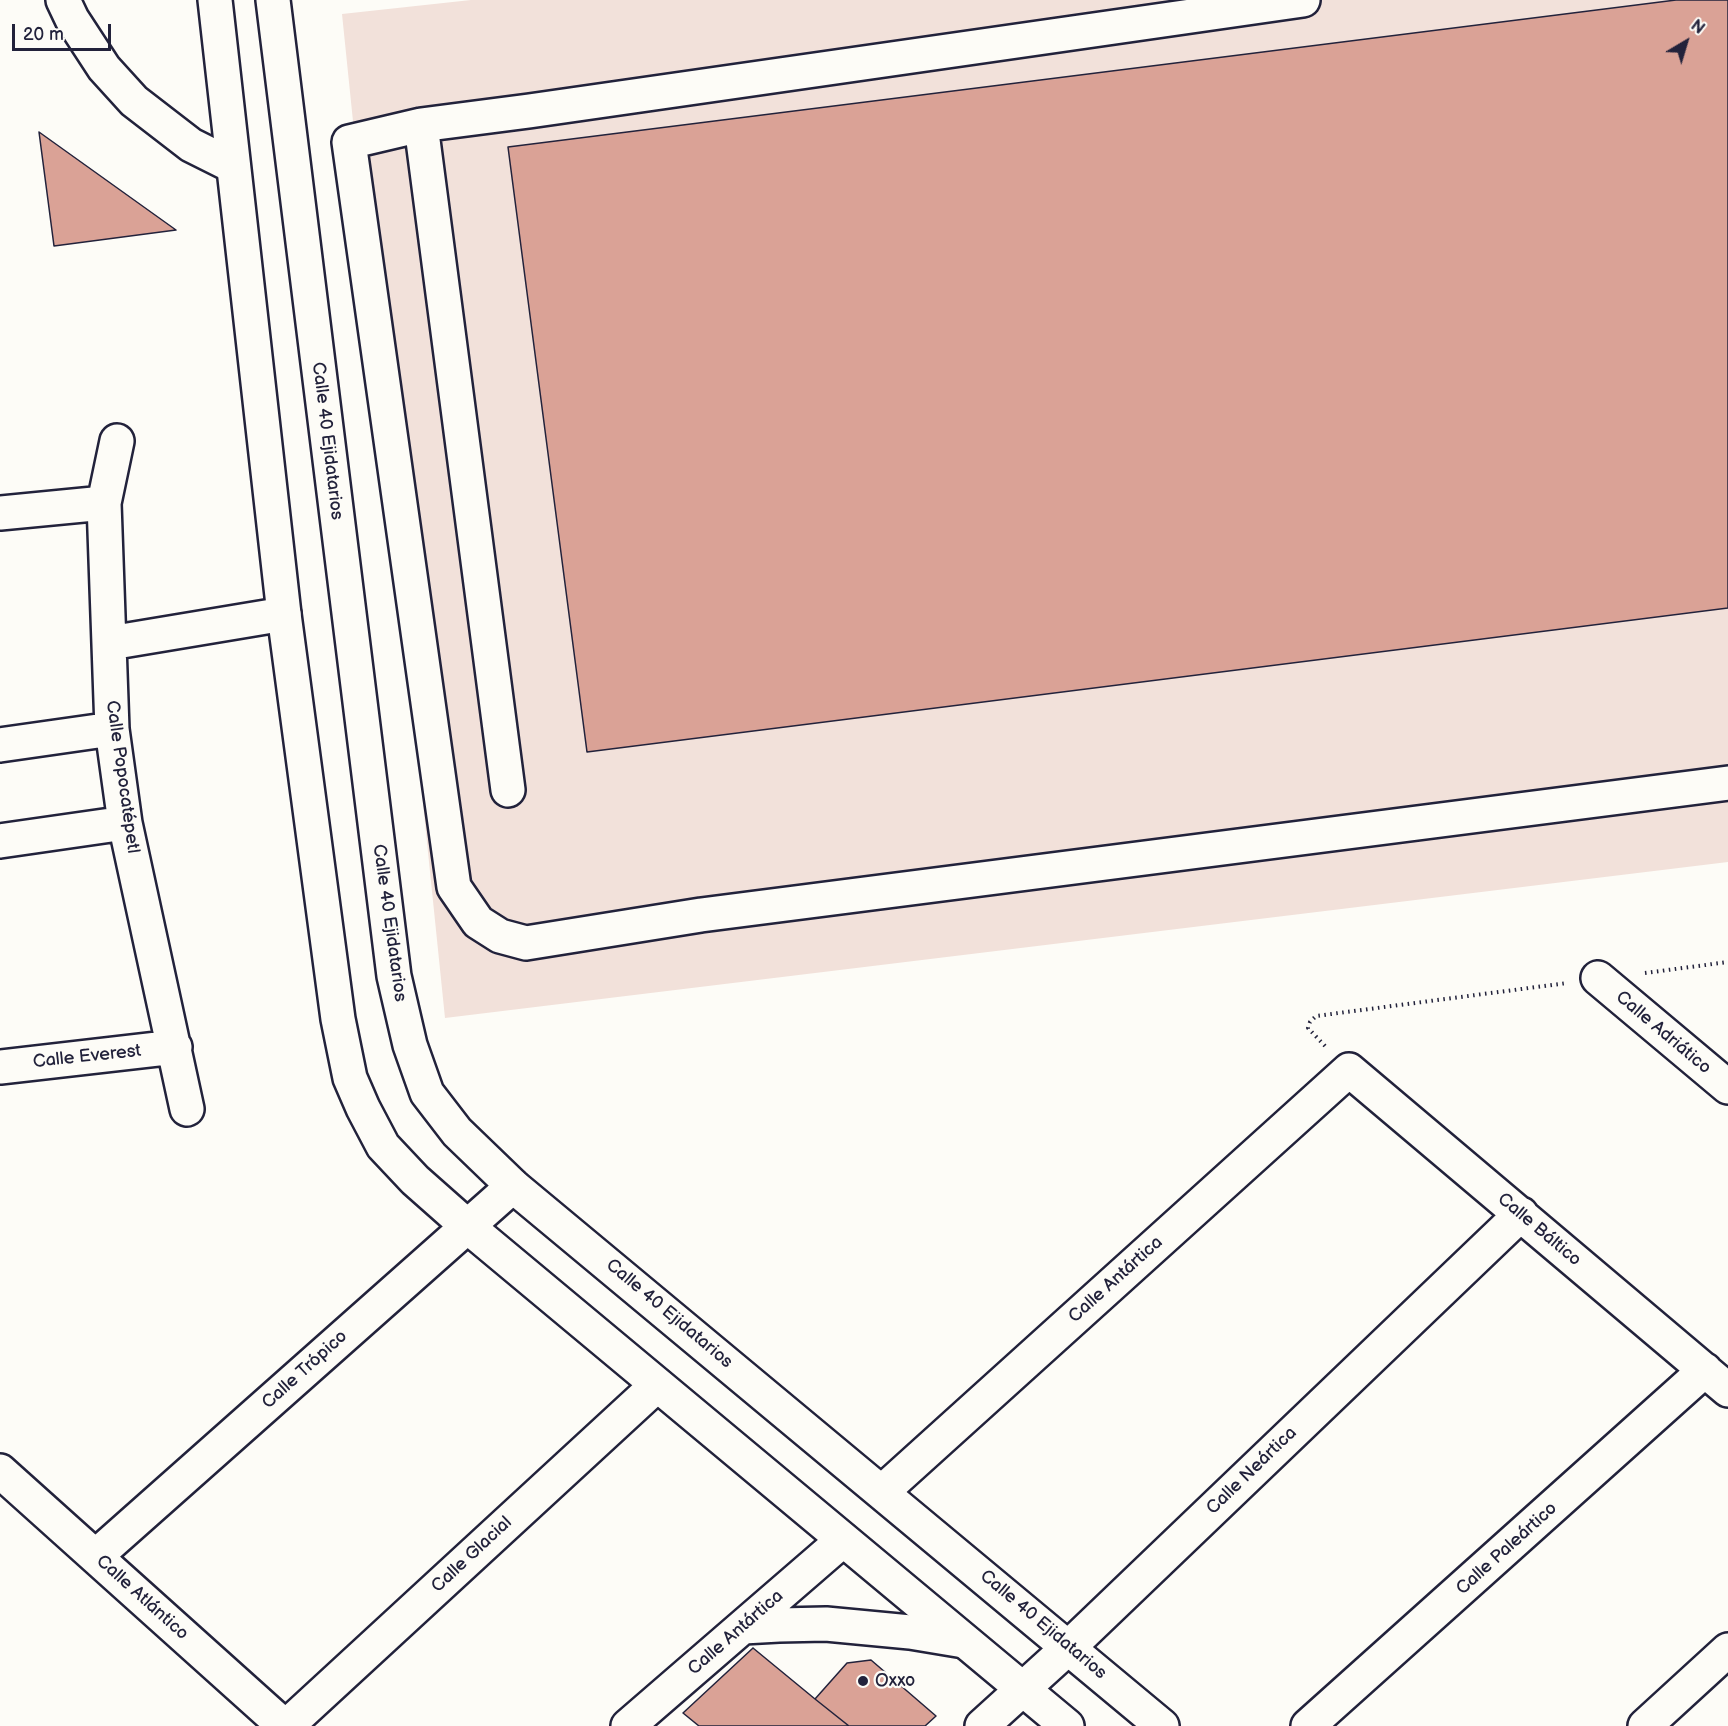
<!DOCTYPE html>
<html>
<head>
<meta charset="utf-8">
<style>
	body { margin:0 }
	#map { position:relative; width:1728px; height:1726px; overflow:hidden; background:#fdfcf7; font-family:"Balsamiq Sans",sans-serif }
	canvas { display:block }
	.north { position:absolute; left:1656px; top:12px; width:60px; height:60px; -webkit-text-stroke:4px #fdfcf7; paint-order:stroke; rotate:38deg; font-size:16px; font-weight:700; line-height:24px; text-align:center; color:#22223b }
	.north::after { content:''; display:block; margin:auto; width:21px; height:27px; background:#22223b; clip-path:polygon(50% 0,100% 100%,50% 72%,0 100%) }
	.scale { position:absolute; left:12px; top:24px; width:99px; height:27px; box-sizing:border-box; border:3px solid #22223b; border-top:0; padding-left:8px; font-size:18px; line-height:21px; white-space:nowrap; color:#22223b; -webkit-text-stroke:4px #fdfcf7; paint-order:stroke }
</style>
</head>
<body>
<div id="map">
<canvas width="1728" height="1726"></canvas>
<div class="north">N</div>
<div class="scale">20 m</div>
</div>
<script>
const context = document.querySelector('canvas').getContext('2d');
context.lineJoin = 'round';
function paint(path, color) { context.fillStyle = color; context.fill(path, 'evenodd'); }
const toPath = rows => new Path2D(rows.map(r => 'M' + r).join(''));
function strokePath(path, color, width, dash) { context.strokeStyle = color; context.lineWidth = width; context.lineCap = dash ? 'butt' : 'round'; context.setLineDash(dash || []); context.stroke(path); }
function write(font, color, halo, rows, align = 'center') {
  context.font = font + ' "Balsamiq Sans",sans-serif'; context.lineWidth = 4.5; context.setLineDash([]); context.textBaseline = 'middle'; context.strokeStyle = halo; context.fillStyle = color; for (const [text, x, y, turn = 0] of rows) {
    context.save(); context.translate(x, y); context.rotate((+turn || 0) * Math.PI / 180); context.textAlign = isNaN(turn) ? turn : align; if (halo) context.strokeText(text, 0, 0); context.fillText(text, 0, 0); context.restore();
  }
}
paint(toPath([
	[471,0,1728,0,1728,862,445,1018,342,14]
]), '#f2e1da');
const building = toPath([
	[1676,0,1728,0,1728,608,587,752,508,147,1676,0],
	[39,132,176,230,54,246,39,132],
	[753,1648,815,1699,849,1726,699,1726,683,1713,753,1648],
	[871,1660,936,1716,925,1726,849,1726,815,1699,847,1663,871,1660]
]);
paint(building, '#daa296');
strokePath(building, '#22223b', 1.5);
const minor = toPath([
	[63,0,72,19,104,68,134,101,191,145,233,166],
	[1303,0,529,111,421,125,349,142,454,887,478,922,500,936,526,943,701,915,1728,783],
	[421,125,508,790],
	[117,441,104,503,112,729,125,823,187,1109],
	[0,513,104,503],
	[110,643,284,614],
	[0,745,112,729],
	[0,841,125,823],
	[1598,978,1728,1087],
	[0,1067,175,1047],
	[0,1471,284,1726],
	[883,1491,1349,1070,1728,1390],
	[96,1556,513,1186],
	[743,1627,779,1625,826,1624,910,1632,964,1641],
	[287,1726,657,1385],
	[628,1726,843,1540],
	[982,1726,1069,1647,1521,1214],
	[1308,1726,1705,1370],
	[1645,1726,1728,1650]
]);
const major = toPath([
	[215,0,284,614,338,1019,350,1078,363,1108,383,1146,415,1180,467,1226,1067,1726],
	[273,0,394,976,410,1045,427,1093,457,1132,513,1186,1162,1726]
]);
strokePath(minor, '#22223b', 38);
strokePath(major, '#22223b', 38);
strokePath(toPath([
	[1645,973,1728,962],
	[1325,1046,1308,1028,1310,1022,1316,1016,1567,983]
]), '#22223b', 4, [1.5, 4.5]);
strokePath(minor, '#fdfcf7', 33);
strokePath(major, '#fdfcf7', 33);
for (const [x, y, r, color] of [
	[863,1681,6,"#22223b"]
]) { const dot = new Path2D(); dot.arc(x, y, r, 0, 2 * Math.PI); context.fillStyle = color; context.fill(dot); strokePath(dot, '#fdfcf7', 2); }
write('18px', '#22223b', '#fdfcf7', [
	["Calle 40 Ejidatarios",327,441,83],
	["Calle Popocatépetl",122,777,82],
	["Calle 40 Ejidatarios",389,923,82],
	["Calle Adriático",1663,1033,40],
	["Calle Everest",87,1057,-6],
	["Calle Báltico",1539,1230,40],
	["Calle Antártica",1116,1280,-42],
	["Calle 40 Ejidatarios",669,1314,40],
	["Calle Trópico",305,1370,-42],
	["Calle Neártica",1252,1471,-44],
	["Calle Paleártico",1507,1549,-42],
	["Calle Glacial",472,1555,-43],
	["Calle Atlántico",142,1598,42],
	["Calle 40 Ejidatarios",1043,1625,40],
	["Calle Antártica",736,1633,-41]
]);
write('18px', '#22223b', '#fdfcf7', [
	["Oxxo",875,1681]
], 'left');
</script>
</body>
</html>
